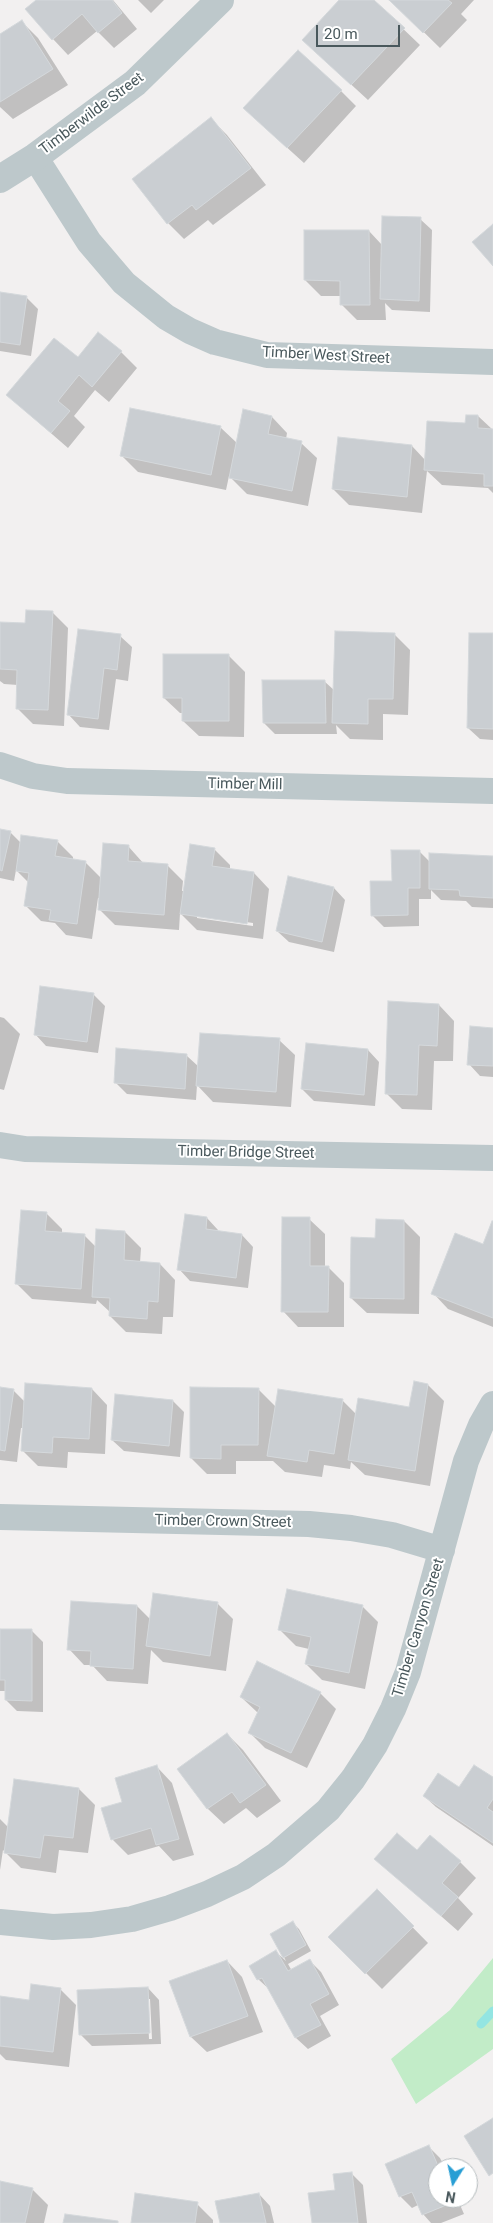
<!DOCTYPE html>
<html>
<head>
<meta charset="utf-8">
<style>
	body { margin:0 }
	#map { position:relative; width:493px; height:2223px; overflow:hidden; background:#f2f0f0; font-family:Roboto,sans-serif }
	canvas { display:block }
	.north { position:absolute; left:428px; top:2158px; width:50px; height:50px; box-sizing:border-box; background:#fff; border:1px solid #b6bcbe; border-radius:50%; rotate:190deg; font-size:14px; font-weight:700; line-height:20px; text-align:center; color:#49585c }
	.north::after { content:''; display:block; margin:auto; width:18px; height:22px; background:#289ed4; clip-path:polygon(50% 0,100% 100%,50% 72%,0 100%) }
	.scale { position:absolute; left:316px; top:25px; width:84px; height:22px; box-sizing:border-box; border:2px solid #49585c; border-top:0; padding-left:6px; font-size:15px; line-height:18px; white-space:nowrap; color:#49585c; -webkit-text-stroke:4px #fff; paint-order:stroke }
</style>
</head>
<body>
<div id="map">
<canvas width="493" height="2223"></canvas>
<div class="north">N</div>
<div class="scale">20 m</div>
</div>
<script>
const context = document.querySelector('canvas').getContext('2d');
context.lineJoin = 'round';
function paint(path, color) { context.fillStyle = color; context.fill(path, 'evenodd'); }
const toPath = rows => new Path2D(rows.map(r => 'M' + r).join(''));
function strokePath(path, color, width, dash) { context.strokeStyle = color; context.lineWidth = width; context.lineCap = dash ? 'butt' : 'round'; context.setLineDash(dash || []); context.stroke(path); }
function write(font, color, halo, rows, align = 'center') {
  context.font = font + ' Roboto,sans-serif'; context.lineWidth = 4; context.setLineDash([]); context.textBaseline = 'middle'; context.strokeStyle = halo; context.fillStyle = color; for (const [text, x, y, turn = 0] of rows) {
    context.save(); context.translate(x, y); context.rotate((+turn || 0) * Math.PI / 180); context.textAlign = isNaN(turn) ? turn : align; if (halo) context.strokeText(text, 0, 0); context.fillText(text, 0, 0); context.restore();
  }
}
paint(toPath([
	[493,1958,493,2049,416,2104,391,2059,450,2010]
]), '#c2ecc8');
paint(toPath([
	[38,0,113,0,137,29,114,48,97,31,68,55,53,39],
	[138,0,164,0,151,13],
	[341,0,373,0,420,45,368,100,319,55],
	[391,0,474,0,461,14,467,20,440,48],
	[22,22,38,38,68,85,13,119,0,107,0,36],
	[341,91,356,106,304,163,261,124],
	[211,119,227,135,266,185,213,225,208,220,184,239,168,223],
	[420,219,432,230,430,312,392,310,385,303,386,320,357,320,341,304,341,296,321,296,305,280,369,231,382,245],
	[0,294,26,297,38,309,31,356,0,351],
	[121,352,137,368,109,402,95,390,74,416,85,427,68,448,7,395,78,359],
	[478,416,493,430,493,493,488,488,442,485,427,471,422,513,349,505,333,489,412,446,426,461],
	[272,417,287,433,286,439,301,443,317,458,308,506,247,494,229,476,226,490,138,472,122,456,220,427,238,444],
	[52,612,68,628,64,726,33,724,17,708,18,685,4,684,0,681,0,623,27,624],
	[394,634,410,650,408,715,383,714,383,740,350,739,336,725,337,734,275,734,264,723,324,681,335,691],
	[493,634,493,740,480,739,468,728],
	[120,636,132,647,128,681,116,679,109,730,80,727,69,715],
	[229,656,245,672,244,737,199,736,183,721,183,713,180,713,164,698],
	[0,830,10,832,21,843,57,841,73,857,73,860,85,862,102,879,128,846,144,864,167,865,183,881,182,891,184,891,214,849,230,865,230,870,254,873,269,889,263,939,197,930,180,913,179,930,115,925,99,909,100,898,98,898,92,939,66,935,55,923,41,921,25,905,28,882,16,870,14,881,0,878],
	[197,915,253,923,253,926,197,918],
	[419,851,430,862,493,857,493,908,472,907,466,901,441,900,431,890,431,899,419,899,419,926,384,927,372,915,393,882],
	[289,878,334,888,345,900,334,952,289,942,277,931],
	[93,994,105,1006,98,1053,46,1046,35,1034],
	[439,1005,454,1021,453,1061,434,1061,432,1110,402,1109,386,1093],
	[0,1017,4,1018,20,1034,4,1090,0,1089],
	[493,1029,493,1077,480,1076,469,1064],
	[279,1040,295,1055,291,1107,213,1102,197,1085,196,1100,127,1094,115,1082,187,1056,199,1067],
	[368,1050,379,1062,375,1106,314,1101,302,1089],
	[46,1213,62,1229,62,1234,85,1236,96,1247,125,1232,141,1248,140,1263,160,1264,175,1280,173,1317,163,1317,162,1334,126,1332,110,1316,110,1312,97,1300,96,1304,32,1299,16,1283],
	[207,1218,218,1230,218,1232,242,1235,253,1247,248,1288,190,1281,179,1269],
	[309,1219,325,1234,325,1267,328,1267,344,1283,344,1327,298,1327,283,1311],
	[404,1221,420,1237,419,1314,367,1313,351,1298,376,1239],
	[493,1223,493,1327,448,1309,433,1293,484,1245],
	[428,1385,444,1401,430,1486,365,1475,351,1462,350,1469,324,1465,322,1477,285,1472,273,1461,236,1461,236,1474,207,1474,191,1458,258,1389,276,1407,342,1400,356,1414,411,1408],
	[0,1388,13,1390,25,1402,92,1389,107,1405,105,1454,68,1452,67,1468,38,1466,22,1450,23,1428,21,1428,17,1462,0,1460],
	[173,1401,184,1412,180,1457,124,1451,112,1440],
	[218,1604,233,1619,226,1671,163,1662,151,1650,148,1684,107,1681,92,1665,84,1665,69,1649,137,1606,151,1620],
	[362,1606,378,1622,365,1689,322,1680,306,1664,309,1649,296,1646,280,1630],
	[0,1630,32,1631,43,1642,43,1712,17,1711,6,1700,6,1691,0,1691],
	[320,1693,336,1709,307,1768,265,1748,249,1732,258,1713,241,1697],
	[227,1734,243,1750,281,1801,257,1818,246,1808,224,1824,208,1809,179,1769],
	[157,1767,172,1783,194,1855,173,1861,159,1846,128,1855,112,1839,124,1803],
	[493,1779,493,1846,436,1807,424,1796,460,1789],
	[79,1789,95,1805,88,1853,59,1850,56,1873,21,1868,3,1850,0,1870,0,1819,9,1828],
	[417,1852,460,1862,476,1878,458,1898,473,1914,458,1931,376,1859],
	[377,1891,428,1943,382,1989,330,1937],
	[293,1923,299,1929,311,1951,288,1964,292,1971,310,1961,321,1972,339,2005,320,2016,331,2036,308,2049,296,2038,270,1990,258,1979,276,1952,286,1961,271,1934],
	[227,1961,242,1977,263,2032,207,2052,191,2037],
	[148,1988,159,2000,161,2044,92,2046,81,2035],
	[147,1999,150,1999,152,2039,149,2039],
	[60,1989,76,2005,69,2067,6,2060,0,2054,0,1997,30,2001],
	[429,2147,440,2158,445,2168,438,2168,438,2198,457,2198,464,2214,441,2223,431,2223,423,2214,418,2205,412,2208,400,2196],
	[352,2174,363,2185,367,2223,313,2223,336,2191],
	[0,2182,32,2189,48,2205,44,2223,0,2223],
	[259,2194,270,2206,274,2223,221,2223],
	[197,2204,213,2220,213,2223,132,2223]
]), '#0003');
strokePath(toPath([
	[481,2024,493,2011]
]), '#93e5e2', 9);
const building = toPath([
	[36,0,112,0,122,13,98,33,82,14,52,40,25,9,36,0],
	[339,0,374,0,405,28,351,85,302,40,339,0],
	[389,0,448,0,452,3,423,33,389,0],
	[22,20,53,69,0,102,0,34,22,20],
	[298,50,342,90,287,148,243,108,298,50],
	[211,117,251,168,196,210,192,205,167,224,132,179,211,117],
	[382,216,421,217,419,301,380,299,382,216],
	[493,224,493,266,472,242,493,224],
	[304,230,369,230,370,305,340,305,340,281,304,280,304,230],
	[0,292,27,296,20,345,0,342,0,292],
	[98,332,122,351,92,387,79,375,58,401,70,411,51,433,6,395,54,338,78,357,98,332],
	[130,408,221,426,211,475,120,456,130,408],
	[243,409,272,416,268,434,302,441,292,491,229,478,243,409],
	[466,415,478,415,478,428,493,429,493,486,484,486,484,474,424,470,427,421,465,423,466,415],
	[338,437,412,445,407,497,332,489,338,437],
	[26,610,53,611,48,710,16,709,17,670,0,669,0,622,25,623,26,610],
	[78,629,121,634,117,670,104,668,98,719,67,715,78,629],
	[335,631,395,633,393,699,368,699,368,724,332,723,335,631],
	[469,633,493,633,493,729,467,728,469,633],
	[163,654,229,654,229,721,182,721,182,698,163,698,163,654],
	[262,680,325,680,326,723,263,723,262,680],
	[0,829,11,831,2,871,0,870,0,829],
	[21,835,58,840,55,856,86,861,77,924,49,920,51,910,24,906,29,873,16,871,21,835],
	[103,843,129,845,128,861,168,864,164,915,98,910,103,843],
	[190,844,215,848,212,866,254,872,247,924,180,914,190,844],
	[391,850,420,850,420,888,408,888,408,915,371,916,370,881,392,881,391,850],
	[429,853,493,856,493,898,460,896,459,890,429,889,429,853],
	[288,876,334,887,322,942,276,931,288,876],
	[40,986,94,993,87,1042,34,1035,40,986],
	[388,1001,439,1004,437,1046,419,1045,417,1095,385,1094,388,1001],
	[470,1026,493,1028,493,1066,467,1065,470,1026],
	[200,1033,280,1038,276,1092,196,1086,200,1033],
	[306,1043,368,1049,364,1095,301,1089,306,1043],
	[116,1048,187,1054,185,1089,114,1083,116,1048],
	[21,1210,47,1212,45,1231,85,1234,81,1289,15,1284,21,1210],
	[185,1214,207,1217,206,1229,242,1234,236,1278,177,1270,185,1214],
	[282,1217,310,1217,310,1266,329,1266,328,1312,281,1312,282,1217],
	[376,1219,404,1220,404,1299,350,1298,351,1237,375,1238,376,1219],
	[492,1221,493,1221,493,1318,431,1294,455,1233,483,1244,492,1221],
	[96,1229,125,1231,124,1260,160,1263,158,1302,148,1301,147,1319,109,1316,110,1298,92,1297,96,1229],
	[414,1381,428,1384,415,1471,348,1460,358,1398,409,1407,414,1381],
	[25,1383,92,1388,89,1439,53,1437,52,1453,21,1451,25,1383],
	[0,1387,14,1389,5,1451,0,1450,0,1387],
	[190,1387,259,1388,258,1445,221,1445,221,1459,190,1458,190,1387],
	[278,1389,343,1399,334,1454,309,1450,307,1462,267,1456,278,1389],
	[115,1394,173,1400,169,1446,111,1440,115,1394],
	[287,1589,363,1605,349,1673,305,1664,311,1637,278,1630,287,1589],
	[153,1593,218,1602,210,1656,146,1646,153,1593],
	[71,1601,137,1605,133,1669,90,1666,91,1651,67,1650,71,1601],
	[0,1629,32,1629,32,1701,5,1700,5,1680,0,1680,0,1629],
	[257,1661,321,1692,291,1753,248,1733,260,1707,240,1697,257,1661],
	[227,1733,266,1785,240,1803,232,1792,207,1809,177,1769,227,1733],
	[157,1765,179,1839,156,1845,151,1828,111,1840,101,1808,122,1802,115,1778,157,1765],
	[474,1765,493,1777,493,1799,487,1808,493,1812,493,1843,423,1796,438,1773,459,1787,474,1765],
	[14,1779,79,1788,73,1838,44,1835,40,1858,4,1853,14,1779],
	[397,1833,417,1850,430,1835,461,1861,442,1883,458,1897,441,1916,374,1859,397,1833],
	[377,1889,414,1926,365,1974,328,1937,377,1889],
	[293,1921,306,1945,283,1958,270,1934,293,1921],
	[276,1950,288,1971,310,1959,329,1994,310,2004,321,2025,295,2038,262,1978,257,1980,249,1966,276,1950],
	[227,1960,248,2016,190,2037,169,1981,227,1960],
	[31,1984,61,1988,53,2052,0,2046,0,1996,29,2000,31,1984],
	[148,1987,150,2033,79,2035,77,1990,148,1987],
	[493,2118,493,2173,489,2176,464,2136,493,2118],
	[429,2145,439,2168,438,2198,452,2198,454,2202,422,2215,412,2192,399,2197,385,2164,429,2145],
	[352,2172,358,2223,312,2223,308,2193,335,2190,333,2174,352,2172],
	[0,2181,33,2188,25,2223,0,2223,0,2181],
	[135,2193,198,2202,195,2223,131,2223,135,2193],
	[259,2193,266,2223,220,2223,215,2201,259,2193],
	[65,2214,118,2221,118,2223,63,2223,65,2214]
]);
paint(building, '#caced2');
strokePath(building, '#d4d8db', 1);
strokePath(toPath([
	[35,157,89,242,124,283,166,317,190,331,215,342,267,355,493,362],
	[0,765,33,776,67,781,493,791],
	[0,1145,25,1149,493,1158],
	[0,1517,309,1524,351,1528,392,1535,442,1550],
	[0,1922,53,1927,91,1925,132,1919,170,1908,207,1894,243,1877,276,1855,328,1810,353,1779,375,1745,393,1709,408,1672,466,1461,481,1425,493,1404]
]), '#bdc8cb', 26);
strokePath(toPath([
	[0,179,35,157,135,83,220,0]
]), '#bdc8cb', 28);
write('15px', '#49585c', '#fff', [
	["Timberwilde Street",92,114,-37],
	["Timber West Street",326,356,3],
	["Timber Mill",245,785,1],
	["Timber Bridge Street",246,1153,1],
	["Timber Crown Street",223,1522,1],
	["Timber Canyon Street",419,1628,-73]
]);
</script>
</body>
</html>
